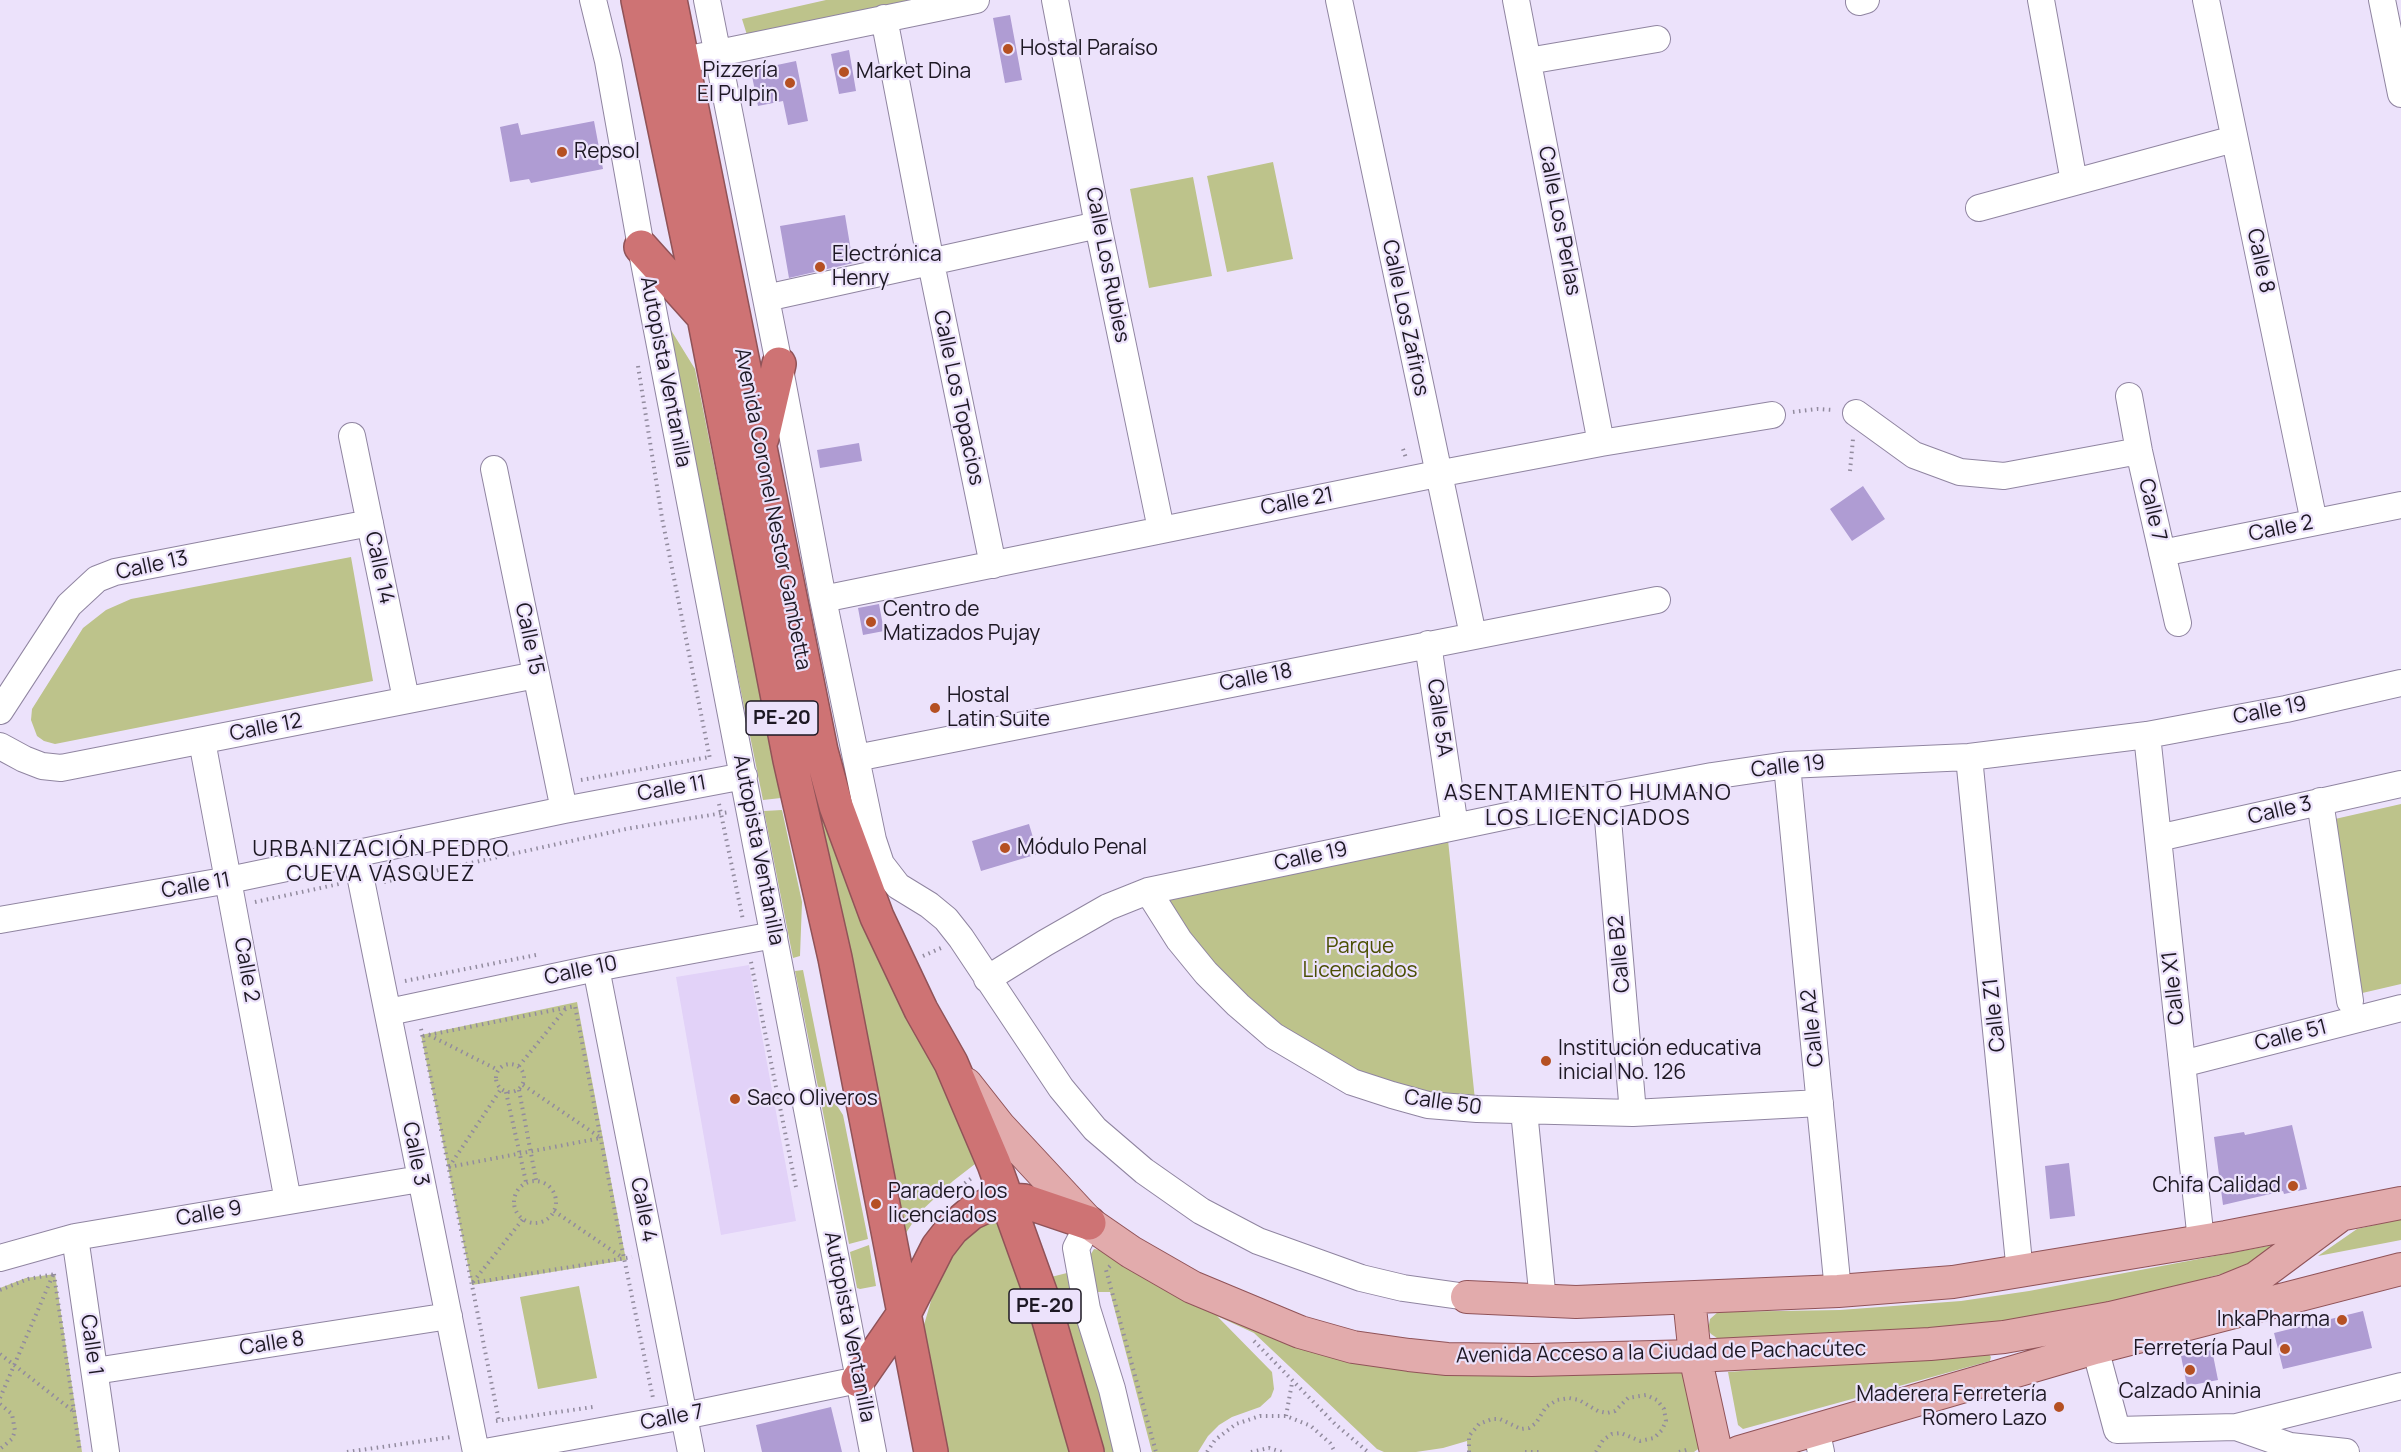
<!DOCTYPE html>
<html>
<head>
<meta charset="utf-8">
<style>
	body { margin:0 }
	canvas { display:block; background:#ece2fb }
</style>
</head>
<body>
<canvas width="2401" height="1452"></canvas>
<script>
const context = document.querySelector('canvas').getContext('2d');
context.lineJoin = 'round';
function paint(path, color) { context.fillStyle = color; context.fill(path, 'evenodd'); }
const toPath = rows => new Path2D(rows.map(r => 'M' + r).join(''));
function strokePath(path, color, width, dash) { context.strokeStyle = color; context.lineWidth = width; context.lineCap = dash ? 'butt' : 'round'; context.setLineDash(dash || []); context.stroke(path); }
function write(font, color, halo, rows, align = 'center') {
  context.font = font + ' Manrope,sans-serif'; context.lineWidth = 4.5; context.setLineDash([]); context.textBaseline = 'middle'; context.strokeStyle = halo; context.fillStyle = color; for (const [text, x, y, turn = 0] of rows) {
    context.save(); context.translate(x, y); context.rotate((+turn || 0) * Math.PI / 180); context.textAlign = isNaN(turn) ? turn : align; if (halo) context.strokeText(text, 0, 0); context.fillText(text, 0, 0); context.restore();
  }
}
paint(toPath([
	[749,965,796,1221,721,1235,676,977]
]), '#e2d2f8');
paint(toPath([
	[826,0,914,0,747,35,742,19],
	[1273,162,1293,259,1227,272,1207,176],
	[1193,177,1212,276,1149,288,1130,189],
	[666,322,695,369,781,798,763,800],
	[351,557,373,681,55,744,44,741,37,736,31,720,32,709,83,628,106,610,131,599],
	[820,803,945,1087,975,1164,953,1181,919,1213,902,1239,811,806],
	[2401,804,2401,984,2358,994,2335,819],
	[782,810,802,902,800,956,793,958,764,811],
	[1448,840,1475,1100,1435,1096,1362,1075,1288,1034,1215,968,1163,895],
	[803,970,827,1090,843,1115,868,1239,849,1244,795,971],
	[577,1002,626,1260,472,1285,421,1035],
	[985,1219,999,1221,1013,1254,1074,1452,944,1452,921,1335,941,1267,960,1237],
	[2401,1219,2401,1240,2318,1256,2357,1229],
	[2289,1242,2254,1265,2145,1295,1961,1330,1720,1340,1711,1334,1708,1330,1710,1319,1718,1312,1840,1310,1961,1301,2029,1291],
	[869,1245,876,1286,860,1289,857,1288,850,1252],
	[1094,1249,1117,1253,1277,1330,1682,1365,1701,1447,1694,1452,1468,1452,1467,1441,1443,1448,1416,1452,1384,1452,1377,1449,1254,1333,1217,1316,1272,1372,1274,1389,1271,1397,1260,1407,1232,1417,1219,1425,1208,1436,1198,1452,1152,1452,1110,1292,1093,1292,1086,1262],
	[1071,1272,1117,1452,1102,1452,1070,1332,1051,1277],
	[55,1274,82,1452,0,1452,0,1288,26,1278],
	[579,1286,597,1378,538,1389,520,1297],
	[1988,1353,1991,1357,1990,1361,1743,1429,1738,1425,1728,1372]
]), '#bdc38b');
paint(toPath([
	[1010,15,1022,80,1005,83,993,18],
	[849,50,856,91,839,94,831,54],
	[796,61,808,121,788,125,783,101,758,106,752,76,758,69],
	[594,121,603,169,531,183,529,179,510,182,500,127,518,123,521,135],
	[845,215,853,263,789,278,780,226],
	[859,443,862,461,820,468,817,450],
	[1863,486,1885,519,1852,541,1830,509],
	[879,604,884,631,863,635,858,608],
	[1029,824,1038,854,981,871,972,841],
	[2292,1125,2307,1189,2284,1194,2283,1191,2223,1205,2214,1137,2244,1132,2245,1135],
	[2069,1163,2075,1216,2050,1219,2045,1166],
	[2363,1311,2372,1348,2283,1369,2274,1333],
	[2212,1350,2218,1380,2187,1386,2181,1356],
	[831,1407,842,1452,762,1452,756,1425]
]), '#af9cd3');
const minor = toPath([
	[593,0,608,61,641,247,873,1452],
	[707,0,779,364,823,599,873,840,881,864,898,886,929,905,946,919,961,938,1061,1088,1095,1129,1144,1171,1201,1211,1258,1241,1361,1278,1403,1288,1467,1297],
	[1055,0,1098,225,1161,529],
	[1339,0,1473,635],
	[1516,0,1601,443],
	[2041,0,2074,182],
	[2206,0,2314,522],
	[2382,0,2401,94],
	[1859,2,1866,0],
	[884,18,931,263,993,565],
	[1528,61,1657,39],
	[665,64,976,0],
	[1979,208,2234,139],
	[766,298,1098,225],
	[2129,396,2139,451,2178,623],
	[1856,413,1914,455,1960,472,2004,476,2139,451],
	[352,436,406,699],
	[494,469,564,810],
	[2162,553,2401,505],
	[823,599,1437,474,1601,443,1772,415],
	[1428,644,1455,827],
	[0,711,69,605,97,579,115,572,370,523],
	[2147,735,2201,1241],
	[202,741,288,1201],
	[0,746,24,759,42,766,61,768,536,675],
	[1969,757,2020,1273],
	[856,758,1657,600],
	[1787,765,1838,1291],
	[1606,796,1633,1113],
	[2320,801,2350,1001],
	[2158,838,2401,784],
	[356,855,476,1452],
	[1148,891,1179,940,1206,973,1238,1005,1274,1036,1352,1082,1392,1095,1428,1105,1477,1109,1633,1113,1820,1103],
	[0,920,229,880,564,810,744,776],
	[596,968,691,1452],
	[987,979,1045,943,1108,907,1148,891,1579,801,1712,776,1787,765,1969,757,2147,735,2286,709,2401,683],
	[389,1012,596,968,774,935],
	[2182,1064,2401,1008],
	[1524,1111,1543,1301],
	[1089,1223,1076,1248,1087,1309,1112,1389,1127,1452],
	[75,1237,106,1452],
	[0,1258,75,1237,420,1179],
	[2095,1348,2117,1430,2236,1427,2401,1386],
	[95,1371,449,1316],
	[2236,1427,2290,1446,2346,1452],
	[1816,1429,1821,1452],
	[485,1452,684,1416,858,1380]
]);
const major = toPath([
	[966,1084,999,1126,1089,1223,1131,1252,1192,1287,1300,1332,1353,1347,1409,1355,1447,1359,1532,1360,1695,1356,1930,1344,2004,1337,2110,1318,2224,1291,2256,1278,2338,1217],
	[1467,1297,1576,1302,1838,1291,1953,1282,2226,1237,2401,1203],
	[1689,1298,1695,1356,1716,1452],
	[1739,1452,2095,1348,2401,1269]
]);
const highway = toPath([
	[638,0,704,317,790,760,835,958,931,1452],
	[670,0,821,751,836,806,877,917,921,1010,951,1063,994,1164,1044,1303,1087,1452],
	[641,247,704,317],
	[762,438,779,364],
	[858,1380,905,1312,938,1247,952,1229,971,1213,988,1205,1007,1200,1024,1201,1089,1223]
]);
strokePath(minor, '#9085a1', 28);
strokePath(major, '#905358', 34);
strokePath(highway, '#905358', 36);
strokePath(toPath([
	[638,366,662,518,710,759],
	[1793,412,1817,409,1834,410],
	[1403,449,1406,458],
	[1850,471,1853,439],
	[581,780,709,757],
	[719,804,743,920],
	[384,882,626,829,729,812],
	[255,902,339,884],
	[923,956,941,948],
	[751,962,796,1187],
	[405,981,536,955],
	[421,1029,499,1421],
	[429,1035,498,1070],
	[423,1036,575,1006,624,1258,653,1398],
	'496 1078a14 14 0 1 1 28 0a14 14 0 1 1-28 0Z',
	[519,1066,567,1007],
	[523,1085,601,1138],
	[519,1090,536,1180],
	[506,1092,526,1182],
	[449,1167,601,1138],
	[449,1167,501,1089],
	'514 1202a21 21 0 1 1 42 0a21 21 0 1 1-42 0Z',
	[960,1187,973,1177],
	[554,1211,623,1258],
	[1110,1266,1106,1270,1156,1452],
	[54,1274,80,1452],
	[473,1282,523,1219],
	[472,1283,632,1257],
	[0,1290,28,1279,55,1274],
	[1254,1341,1335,1424,1368,1452],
	[0,1354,73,1411],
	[0,1398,53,1275],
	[0,1404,12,1414,15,1431,12,1439,0,1449],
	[1286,1416,1292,1383],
	[496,1421,593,1407],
	[347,1452,451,1437],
	[1207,1452,1215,1440,1236,1424,1260,1416,1286,1416,1311,1426,1330,1443,1335,1452],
	[1251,1452,1269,1448,1282,1452],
	[1469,1452,1469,1436,1479,1424,1492,1419,1500,1419,1521,1429,1529,1428,1536,1423,1546,1407,1557,1400,1569,1398,1579,1400,1598,1411,1607,1413,1615,1411,1628,1398,1646,1395,1657,1400,1664,1409,1666,1421,1662,1430,1654,1438,1640,1441,1621,1433,1612,1434,1603,1440,1596,1452],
	[1525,1452,1543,1452],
	[1679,1452,1690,1449]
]), '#928b9e', 4, [1.5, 4.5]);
strokePath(minor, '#fff', 26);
strokePath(major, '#e2abac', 32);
strokePath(highway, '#ce7374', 33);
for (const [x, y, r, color] of [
	[1008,49,6,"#b55022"],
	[844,72,6,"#b55022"],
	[790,83,6,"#b55022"],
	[562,152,6,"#b55022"],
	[820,267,6,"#b55022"],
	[871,622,6,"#b55022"],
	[935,708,6,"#b55022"],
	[1005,848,6,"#b55022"],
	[1546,1061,6,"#b55022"],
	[735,1099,6,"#b55022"],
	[2293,1186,6,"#b55022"],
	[876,1204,6,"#b55022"],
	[2342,1320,6,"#b55022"],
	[2285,1349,6,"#b55022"],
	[2190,1370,6,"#b55022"],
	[2059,1407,6,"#b55022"]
]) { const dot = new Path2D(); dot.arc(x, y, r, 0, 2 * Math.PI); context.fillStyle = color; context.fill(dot); strokePath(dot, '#ece2fb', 2); }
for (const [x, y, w] of [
	[782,718,72],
	[1045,1306,72]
]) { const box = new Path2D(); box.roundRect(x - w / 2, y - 17, w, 34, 4.5); context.fillStyle = '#ece2fb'; context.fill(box); strokePath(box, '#1d1823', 1.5); }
write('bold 20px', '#1d1823', null, [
	["PE-20",782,718],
	["PE-20",1045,1306]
]);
write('21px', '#1d1823', '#ece2fb', [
	["Hostal Paraíso",1020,49],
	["Pizzería",778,71,"right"],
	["El Pulpin",778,95,"right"],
	["Market Dina",856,72],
	["Repsol",574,152],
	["Electrónica",832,255],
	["Henry",832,279],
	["Centro de",883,610],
	["Matizados Pujay",883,634],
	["Hostal",947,696],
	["Latin Suite",947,720],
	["Módulo Penal",1017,848],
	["Institución educativa",1558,1049],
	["inicial No. 126",1558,1073],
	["Saco Oliveros",747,1099],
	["Chifa Calidad",2281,1186,"right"],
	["Paradero los",888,1192],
	["licenciados",888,1216],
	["InkaPharma",2330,1320,"right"],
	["Ferretería Paul",2273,1349,"right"],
	["Calzado Aninia",2190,1392,"center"],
	["Maderera Ferretería",2047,1395,"right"],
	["Romero Lazo",2047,1419,"right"]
], 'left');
write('21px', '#1d1823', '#ece2fb', [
	["Calle Los Perlas",1559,221,79],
	["Calle 8",2260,261,78],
	["Calle Los Rubies",1107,265,79],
	["Calle Los Zafiros",1405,318,78],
	["Autopista Ventanilla",665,372,79],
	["Calle Los Topacios",958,398,78],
	["Calle 21",1297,502,-11],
	["Avenida Coronel Nestor Gambetta",772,509,79],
	["Calle 7",2152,510,77],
	["Calle 2",2281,529,-11],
	["Calle 13",152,566,-12],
	["Calle 14",379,568,78],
	["Calle 15",529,639,78],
	["Calle 18",1256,678,-11],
	["Calle 19",2270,711,-11],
	["Calle 5A",1439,718,82],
	["Calle 12",266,728,-11],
	["Calle 19",1788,767,-6],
	["Calle 11",672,789,-10],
	["Calle 3",2280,811,-13],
	["Autopista Ventanilla",758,850,79],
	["Calle 19",1311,857,-12],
	["Calle 11",196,886,-10],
	["Calle B2",1620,954,-95],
	["Calle 2",246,970,80],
	["Calle 10",581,971,-12],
	["Calle X1",2174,988,-96],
	["Calle Z1",1995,1015,-96],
	["Calle A2",1813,1028,-96],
	["Calle 51",2291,1036,-14],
	["Calle 50",1443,1103,8],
	["Calle 3",415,1154,79],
	["Calle 4",643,1210,79],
	["Calle 9",209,1214,-10],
	["Autopista Ventanilla",849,1327,79],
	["Calle 8",272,1344,-9],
	["Calle 1",91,1345,82],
	["Avenida Acceso a la Ciudad de Pachacútec",1661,1353,-1],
	["Calle 7",672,1418,-11]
]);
write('21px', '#4a4e03', '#ece2fb', [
	["Parque",1360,947],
	["Licenciados",1360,971]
]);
context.letterSpacing = '1.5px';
write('22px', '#1d1823', '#ece2fb', [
	["ASENTAMIENTO HUMANO",1588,794],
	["LOS LICENCIADOS",1588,819],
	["URBANIZACIÓN PEDRO",381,850],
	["CUEVA VÁSQUEZ",381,875]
]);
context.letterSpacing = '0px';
</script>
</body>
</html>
